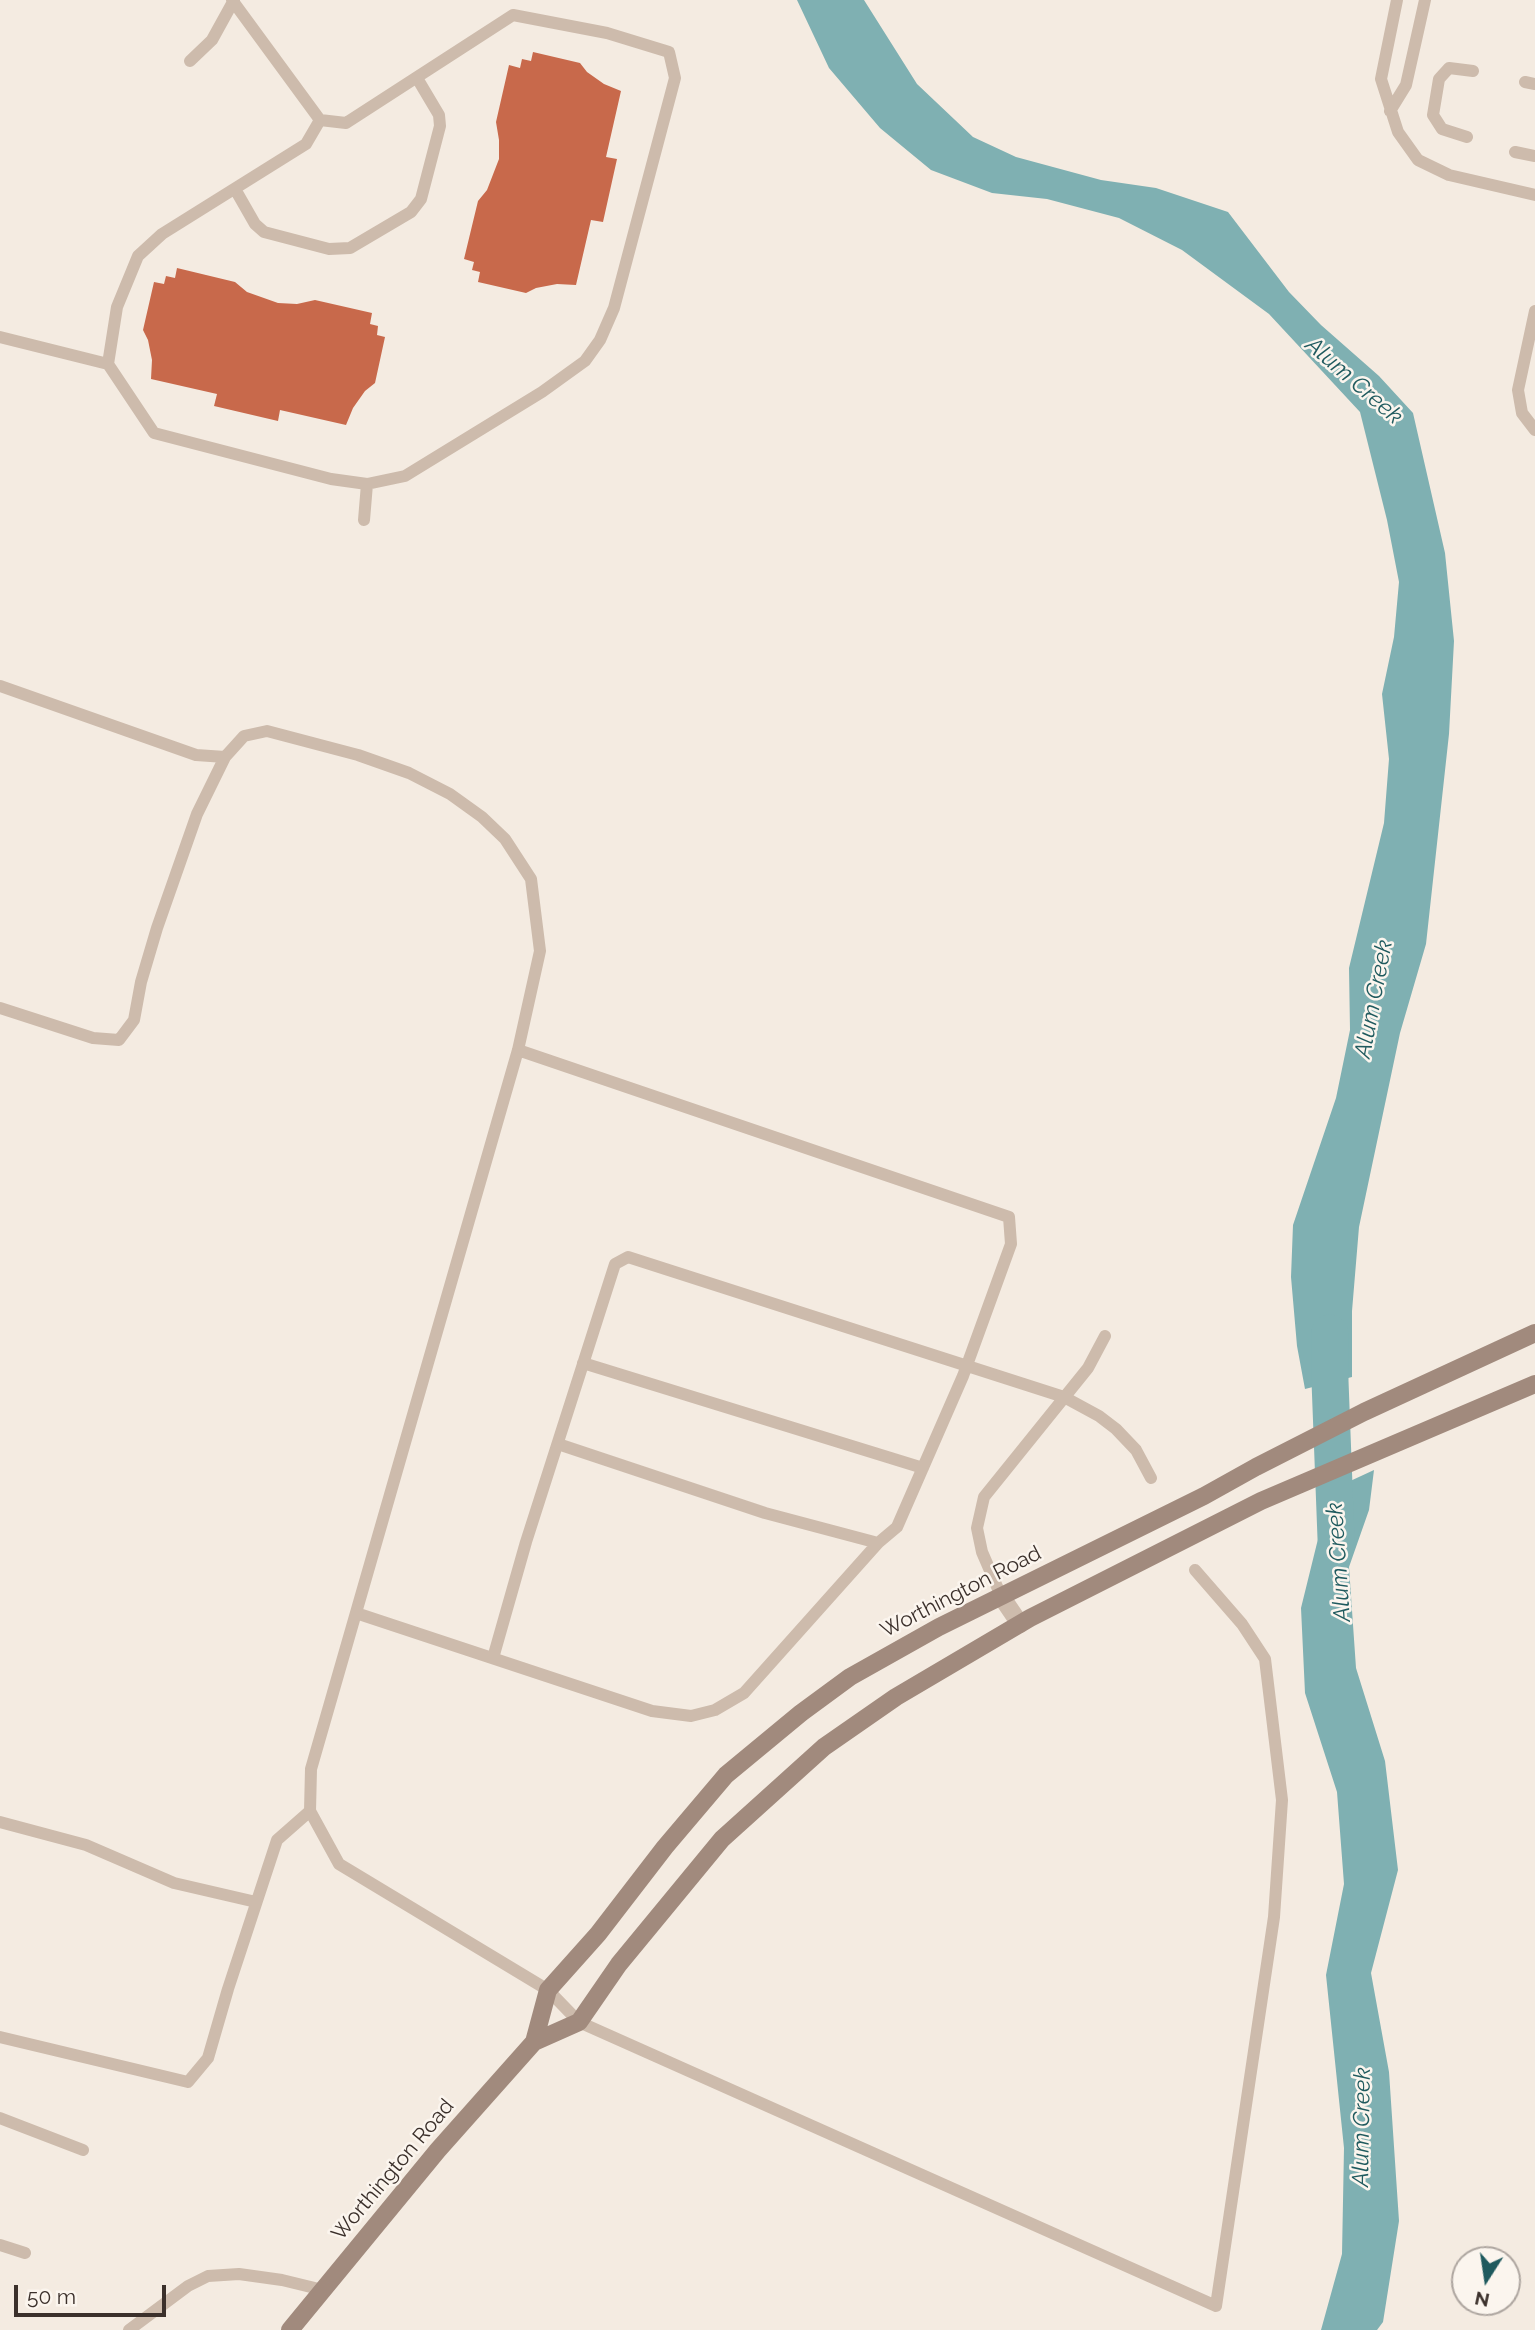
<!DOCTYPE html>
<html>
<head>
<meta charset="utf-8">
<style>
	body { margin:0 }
	#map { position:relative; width:1535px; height:2330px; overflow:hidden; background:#f4ebe1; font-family:Raleway,sans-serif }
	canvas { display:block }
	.north { position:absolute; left:1451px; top:2246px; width:70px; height:70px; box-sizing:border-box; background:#fbf5ee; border:2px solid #aea6a0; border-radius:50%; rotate:192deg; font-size:19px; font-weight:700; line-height:28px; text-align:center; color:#3b302b }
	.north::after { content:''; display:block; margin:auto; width:24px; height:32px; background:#1f5a5e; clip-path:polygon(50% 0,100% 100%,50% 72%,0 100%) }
	.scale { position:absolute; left:14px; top:2285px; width:152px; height:32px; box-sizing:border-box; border:4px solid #3b302b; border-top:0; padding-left:9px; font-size:21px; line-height:24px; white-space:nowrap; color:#3b302b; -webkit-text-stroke:5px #fbf5ee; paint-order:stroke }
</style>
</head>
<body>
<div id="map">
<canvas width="1535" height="2330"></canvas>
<div class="north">N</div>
<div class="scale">50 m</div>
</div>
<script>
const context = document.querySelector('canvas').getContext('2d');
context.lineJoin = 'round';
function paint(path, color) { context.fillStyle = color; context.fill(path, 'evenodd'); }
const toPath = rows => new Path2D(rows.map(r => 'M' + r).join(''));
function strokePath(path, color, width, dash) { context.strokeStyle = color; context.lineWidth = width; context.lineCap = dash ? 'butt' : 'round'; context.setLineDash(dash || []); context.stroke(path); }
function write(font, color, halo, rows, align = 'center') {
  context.font = font + ' Raleway,sans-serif'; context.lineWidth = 5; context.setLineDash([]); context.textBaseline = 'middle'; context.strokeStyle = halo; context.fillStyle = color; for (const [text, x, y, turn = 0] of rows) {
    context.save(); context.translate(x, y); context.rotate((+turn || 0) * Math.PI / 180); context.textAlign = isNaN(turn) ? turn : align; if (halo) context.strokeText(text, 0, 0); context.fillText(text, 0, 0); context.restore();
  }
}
paint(toPath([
	[797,0,864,0,917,84,973,137,1016,157,1101,180,1156,188,1228,212,1289,292,1321,325,1379,376,1413,413,1445,553,1454,641,1449,734,1426,944,1400,1033,1359,1227,1352,1311,1352,1377,1305,1389,1297,1346,1291,1277,1293,1225,1336,1098,1350,1030,1349,968,1384,823,1389,759,1382,694,1394,637,1399,582,1387,520,1360,412,1269,314,1182,250,1119,218,1047,199,992,193,931,170,880,128,829,68],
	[1374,1470,1369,1510,1349,1567,1356,1668,1385,1761,1398,1870,1371,1973,1389,2072,1399,2221,1383,2322,1377,2330,1321,2330,1342,2254,1344,2148,1326,1975,1344,1884,1337,1792,1305,1693,1301,1608,1318,1539,1320,1495]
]), '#7fb0b2');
strokePath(toPath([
	[1330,1333,1330,1381,1336,1538]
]), '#7fb0b2', 37);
paint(toPath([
	[533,52,580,63,587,72,604,84,621,91,606,157,617,159,603,222,591,220,576,285,557,284,536,288,526,293,478,282,480,272,472,270,474,262,464,259,478,201,487,190,499,159,499,140,496,122,509,65,520,68,522,59,531,61],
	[177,268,235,282,247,292,278,303,297,304,315,300,372,313,370,324,378,326,377,335,385,337,375,383,365,391,353,408,346,425,280,410,278,421,214,406,217,394,151,379,152,360,148,340,143,330,154,282,164,284,166,276,175,278]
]), '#c8694b');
strokePath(toPath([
	[232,0,320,120],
	[1397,0,1381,79,1398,132,1418,160,1449,175,1535,195],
	[513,15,607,33,669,52,675,78,614,308,600,340,585,361,542,392,405,476,367,484,331,479,154,433,108,364,117,307,138,256,162,234,306,144,320,120,346,123,513,15],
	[190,61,212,40,234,0],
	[1525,82,1535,84],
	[1390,111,1406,85,1425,0],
	[1467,137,1442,129,1433,115,1439,79,1449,68,1473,71],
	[1515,152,1535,156],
	[235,189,255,224,264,232,329,249,350,248,411,212,421,199,440,126,439,115,417,78],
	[1535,311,1518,390,1522,413,1535,430],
	[0,337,108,364],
	[364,520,367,484],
	[0,686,196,755,225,757],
	[0,1008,93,1038,119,1040,134,1020,141,982,157,928,197,814,225,757,244,736,267,731,358,755,409,773,450,794,482,817,505,839,531,879,540,951,518,1050,311,1769,310,1811,339,1864,548,1990,579,2022,1216,2306,1274,1917,1282,1800,1265,1659,1242,1624,1195,1570],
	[583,1363,923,1468],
	[558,1444,765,1513,878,1543],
	[1001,1596,982,1552,977,1528,984,1497,1088,1368,1105,1336],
	[356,1613,652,1711,691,1716,715,1710,744,1693,878,1543,897,1527,963,1376,1011,1244,1009,1217,518,1050],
	[493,1658,526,1542,615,1264,628,1257,1064,1397,1099,1416,1116,1429,1136,1450,1151,1478],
	[0,1822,86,1845,174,1883,256,1902],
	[0,2037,188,2082,208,2058,228,1989,277,1840,310,1811],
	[0,2118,83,2150],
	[0,2245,25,2253],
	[129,2330,188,2286,208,2276,239,2274,282,2280,323,2290]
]), '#cdbbac', 12);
strokePath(toPath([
	[1001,1596,1020,1624]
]), '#cdbbac', 18);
strokePath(toPath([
	[534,2042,548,1990,598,1934,665,1847,726,1775,801,1713,850,1677,939,1627,1204,1496,1256,1467,1364,1412,1535,1333],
	[290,2330,438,2150,534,2042,579,2022,619,1964,722,1839,824,1747,896,1697,1030,1618,1261,1501,1535,1384]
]), '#a18a7d', 18);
write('21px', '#3b302b', '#fbf5ee', [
	["Worthington Road",961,1592,-27],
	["Worthington Road",393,2170,-50]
]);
write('italic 23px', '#1f5a5e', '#fbf5ee', [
	["Alum Creek",1354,381,41],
	["Alum Creek",1374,999,-79],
	["Alum Creek",1339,1562,-94],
	["Alum Creek",1362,2127,-89]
]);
</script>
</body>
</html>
